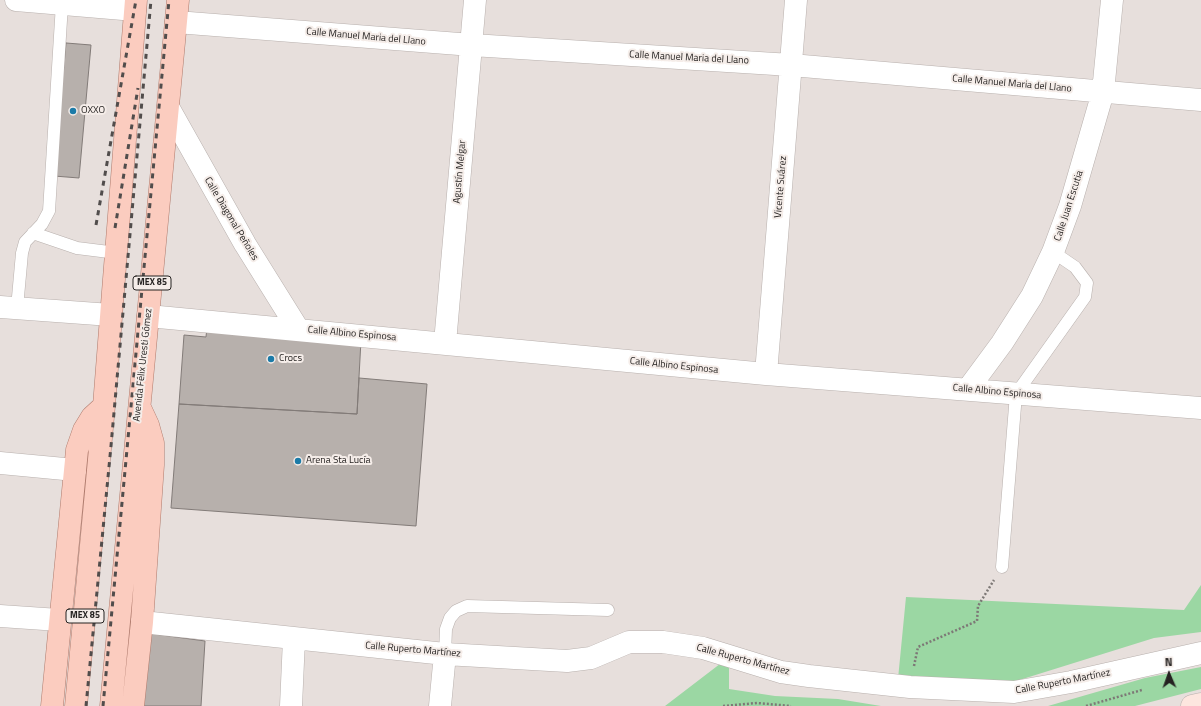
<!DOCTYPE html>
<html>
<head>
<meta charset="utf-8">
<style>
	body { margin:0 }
	#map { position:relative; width:1201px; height:706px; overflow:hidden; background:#e7dfdc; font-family:"Titillium Web",sans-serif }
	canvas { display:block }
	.north { position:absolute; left:1149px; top:654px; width:40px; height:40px; -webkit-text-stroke:3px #f5ede9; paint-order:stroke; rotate:358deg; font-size:11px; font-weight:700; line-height:16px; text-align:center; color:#252221 }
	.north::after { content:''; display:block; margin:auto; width:14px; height:18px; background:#252221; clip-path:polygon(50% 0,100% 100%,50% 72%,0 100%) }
</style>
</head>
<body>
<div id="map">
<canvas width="1201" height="706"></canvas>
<div class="north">N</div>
</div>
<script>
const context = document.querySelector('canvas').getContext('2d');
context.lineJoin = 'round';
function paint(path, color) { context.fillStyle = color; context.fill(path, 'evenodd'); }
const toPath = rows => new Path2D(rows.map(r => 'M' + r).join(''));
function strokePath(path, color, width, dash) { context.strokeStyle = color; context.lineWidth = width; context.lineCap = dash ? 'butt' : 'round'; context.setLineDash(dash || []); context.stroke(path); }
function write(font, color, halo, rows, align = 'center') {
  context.font = font + ' "Titillium Web",sans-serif'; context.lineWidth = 4; context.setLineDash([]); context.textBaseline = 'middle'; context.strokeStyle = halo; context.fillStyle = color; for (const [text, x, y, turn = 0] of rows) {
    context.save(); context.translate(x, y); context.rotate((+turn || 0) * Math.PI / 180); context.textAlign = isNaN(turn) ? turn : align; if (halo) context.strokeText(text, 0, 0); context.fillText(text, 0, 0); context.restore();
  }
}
paint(toPath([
	[1201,585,1201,632,1154,638,1013,682,898,679,906,597,1184,610],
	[729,657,729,689,775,696,838,699,881,706,665,706],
	[1201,667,1201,689,1135,706,1048,706,1145,678]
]), '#9bd7a3');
const building = toPath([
	[66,43,91,45,79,178,54,176,66,43],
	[207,327,361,340,357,414,179,404,184,335,206,337,207,327],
	[359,378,427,384,416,526,171,508,179,404,357,414,359,378],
	[147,633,205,641,201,706,139,706,147,633]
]);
paint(building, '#b7b0ac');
strokePath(building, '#827b78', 1);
const lane = toPath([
	[33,233,77,248,117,253],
	[17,308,22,253,25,242,42,224,49,211,62,4],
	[1002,567,1016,394,1085,297,1087,283,1075,267,1053,252],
	[445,654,446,629,450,618,456,611,467,606,608,610]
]);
const street = toPath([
	[16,0,135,10],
	[176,22,472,45,791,65,1201,100],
	[168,107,245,244,298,329],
	[0,307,111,315],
	[148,316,766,374,1201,408],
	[445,343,475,0],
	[766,374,796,0],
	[968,389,1002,343,1032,296,1053,252,1070,206,1103,92,1112,0],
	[0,463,75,470],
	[0,616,59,620],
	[142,622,445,654,567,661,591,658,629,642,663,642,703,648,781,672,809,676,910,687,1014,692,1071,682,1201,653],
	[291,706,294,639],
	[440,706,445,654]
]);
const secondary = toPath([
	[1192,706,1201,704]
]);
const primary = toPath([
	[52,706,77,450,84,430,92,417,104,406],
	[76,706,104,406,136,0],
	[111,706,178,0],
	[133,706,142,622,153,465,153,443,148,425,141,410]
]);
strokePath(lane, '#b8b0ad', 13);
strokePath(street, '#b8b0ad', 23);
strokePath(secondary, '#b8b0ad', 23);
strokePath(primary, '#ae7a6c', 23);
strokePath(toPath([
	[914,666,918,647,977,621,978,606,994,580],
	[723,706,757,703,791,706],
	[1086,706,1142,690]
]), '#7d7876', 2.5, [2, 2]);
strokePath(lane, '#fff', 12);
strokePath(street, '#fff', 22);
strokePath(secondary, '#fde6df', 22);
strokePath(primary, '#fbccbf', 22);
strokePath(toPath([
	[96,225,136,0],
	[115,228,138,88],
	[86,706,111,446,151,0],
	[103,706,169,0]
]), '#514d4c', 3, [5, 5]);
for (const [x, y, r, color] of [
	[73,111,4,"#1b7ba8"],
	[271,359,4,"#1b7ba8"],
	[298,461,4,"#1b7ba8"]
]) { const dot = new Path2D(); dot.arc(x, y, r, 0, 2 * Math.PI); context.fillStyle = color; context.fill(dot); strokePath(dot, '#f5ede9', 1.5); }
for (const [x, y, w] of [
	[152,283,38],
	[85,616,38]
]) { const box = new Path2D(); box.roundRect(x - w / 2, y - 7, w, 14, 3); context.fillStyle = '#f5ede9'; context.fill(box); strokePath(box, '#252221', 1); }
write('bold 9px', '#252221', null, [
	["MEX 85",152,283],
	["MEX 85",85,616]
]);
write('10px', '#252221', '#f5ede9', [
	["Calle Manuel Maria del Llano",366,37,5],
	["Calle Manuel Maria del Llano",689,58,3],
	["Calle Manuel Maria del Llano",1012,84,5],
	["Agustín Melgar",460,172,-85],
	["Vicente Suárez",781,187,-85],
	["Calle Juan Escutia",1069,206,-72],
	["Calle Diagonal Peñoles",231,219,59],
	["Calle Albino Espinosa",352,334,5],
	["Avenida Félix Uresti Gómez",143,365,-84],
	["Calle Albino Espinosa",674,366,6],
	["Calle Albino Espinosa",997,392,5],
	["Calle Ruperto Martínez",413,650,5],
	["Calle Ruperto Martínez",743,660,15],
	["Calle Ruperto Martínez",1063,682,-11]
]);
write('10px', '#252221', '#f5ede9', [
	["OXXO",81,111],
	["Crocs",279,359],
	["Arena Sta Lucía",306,461]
], 'left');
</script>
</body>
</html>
